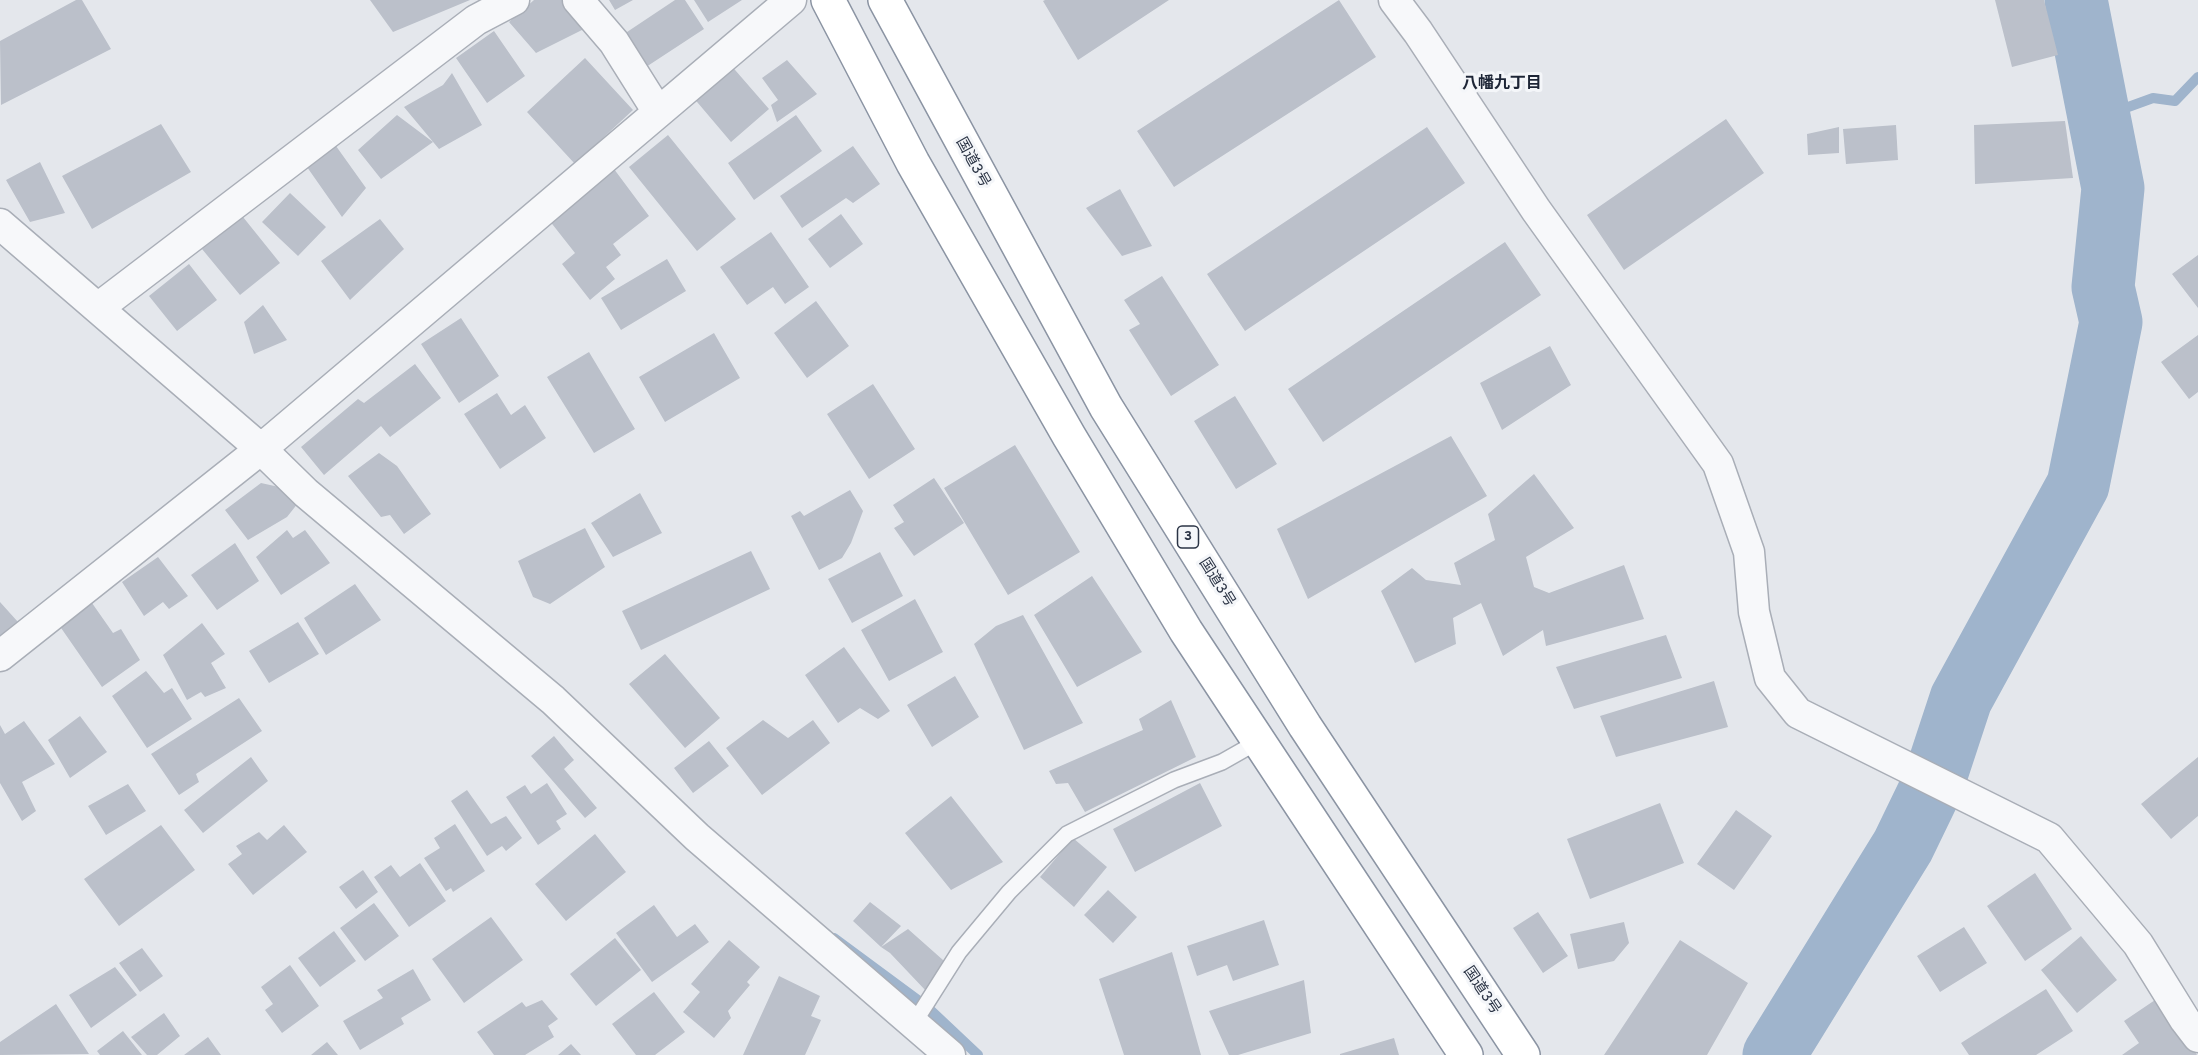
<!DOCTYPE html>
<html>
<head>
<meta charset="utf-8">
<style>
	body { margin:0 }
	canvas { display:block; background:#e4e7ec }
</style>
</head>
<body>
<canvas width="2198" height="1055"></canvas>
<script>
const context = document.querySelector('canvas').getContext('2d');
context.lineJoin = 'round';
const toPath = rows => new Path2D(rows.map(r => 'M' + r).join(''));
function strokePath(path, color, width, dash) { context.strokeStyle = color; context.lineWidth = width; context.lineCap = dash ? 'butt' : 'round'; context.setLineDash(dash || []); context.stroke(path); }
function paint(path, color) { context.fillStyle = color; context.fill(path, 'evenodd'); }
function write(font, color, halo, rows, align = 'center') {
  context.font = font + ' Overpass,"Noto Sans JP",sans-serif'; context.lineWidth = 6; context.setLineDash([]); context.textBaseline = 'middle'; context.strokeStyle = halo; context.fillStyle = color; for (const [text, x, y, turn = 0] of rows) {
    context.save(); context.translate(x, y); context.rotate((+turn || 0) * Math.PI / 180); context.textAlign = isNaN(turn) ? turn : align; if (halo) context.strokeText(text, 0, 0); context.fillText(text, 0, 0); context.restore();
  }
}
strokePath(toPath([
	[2098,118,2153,98,2175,101,2198,77],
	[834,938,926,1006,978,1055]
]), '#9fb4cc', 10);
strokePath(toPath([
	[1774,1055,1903,846,1933,784,1961,699,2078,485,2111,322,2103,287,2113,188,2076,0]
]), '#9fb4cc', 63);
paint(toPath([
	[76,0,82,0,111,49,1,105,0,41],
	[370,0,470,0,393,32],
	[534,0,565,0,588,27,536,53,509,22],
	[609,0,633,0,615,10],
	[675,0,685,0,704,29,646,67,624,34],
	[694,0,742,0,708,22],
	[1045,0,1169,0,1078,60,1043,1],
	[1339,0,1376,57,1174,187,1137,131],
	[1995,0,2044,0,2058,55,2012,67],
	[494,31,525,76,487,103,456,58],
	[585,58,633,110,575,164,527,112],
	[787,60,817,94,777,122,771,105,778,100,762,78],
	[729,63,769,109,731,142,692,96],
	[452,73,482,125,439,149,404,107,443,85],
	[397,115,433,142,381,179,358,150],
	[796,115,822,151,754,200,728,163],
	[1726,119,1764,173,1624,270,1587,215],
	[2065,121,2073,178,1975,184,1974,125],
	[161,124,191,172,92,229,62,176],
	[1896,125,1898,160,1846,164,1843,129],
	[1427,127,1465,183,1245,331,1207,274],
	[1839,127,1839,153,1808,155,1807,134],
	[668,135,736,219,697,251,629,167],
	[336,146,366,188,342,217,307,167],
	[853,146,880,184,853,203,846,198,802,228,780,196],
	[40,162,65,213,30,222,6,180],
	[614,169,649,216,613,244,621,255,606,267,615,279,590,300,562,264,575,253,549,220],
	[1120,189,1152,246,1122,256,1086,208],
	[290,193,326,227,298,256,262,222],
	[841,214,863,244,830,268,808,239],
	[243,217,280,263,240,295,202,249],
	[380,219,404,249,350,300,321,261],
	[771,232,809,287,785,304,773,287,747,305,720,267],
	[1505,242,1541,295,1323,442,1288,389],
	[2198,255,2198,308,2172,274],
	[667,259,686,291,621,330,601,298],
	[189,264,217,300,177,331,149,296],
	[1162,276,1219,365,1171,396,1129,330,1140,324,1124,300],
	[816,301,849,346,807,378,774,333],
	[263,305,287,340,254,354,244,322],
	[461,318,499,376,459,403,421,344],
	[714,333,740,378,665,422,639,377],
	[2198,335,2198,392,2189,399,2161,362],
	[1550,346,1571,385,1502,430,1480,383],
	[589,352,635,429,594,453,547,377],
	[415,364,441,398,390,437,381,426,324,475,301,447,358,399,364,403],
	[873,384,915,449,869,479,827,414],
	[497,393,511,415,525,405,546,438,500,469,464,414],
	[1235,396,1277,464,1236,489,1194,421],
	[1451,436,1487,496,1308,599,1277,529],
	[1015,445,1080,552,1008,595,944,488],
	[379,453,397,466,431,514,404,534,390,515,381,517,348,476],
	[1534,474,1574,528,1526,557,1534,587,1549,593,1624,565,1644,619,1546,646,1543,630,1503,656,1481,603,1453,618,1456,644,1415,663,1381,591,1412,568,1426,580,1461,585,1454,563,1495,540,1488,514],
	[934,478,964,523,914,556,894,528,904,522,893,505],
	[261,483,306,493,287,517,248,540,225,510],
	[850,490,863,511,851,543,842,558,819,570,791,516,800,511,804,516],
	[640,493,662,533,613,557,591,523],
	[585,528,605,567,550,604,533,597,518,561],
	[287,530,293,538,305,530,330,563,281,595,256,557],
	[235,543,259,581,217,610,191,575],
	[751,551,770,589,641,650,622,611],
	[880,552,903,596,852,623,828,579],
	[158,557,188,596,169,609,163,602,144,616,122,582],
	[1092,576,1142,652,1077,687,1034,615],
	[355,584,381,620,326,655,304,618],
	[915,599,943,652,889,681,861,630],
	[0,602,18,622,0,637],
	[92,603,113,633,121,629,140,660,102,687,59,625],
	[1023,615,1083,723,1024,750,974,644,996,626],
	[298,622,319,654,269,683,249,651],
	[202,623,225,654,211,663,226,688,205,697,201,692,187,700,163,655],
	[1666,635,1682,678,1574,709,1556,667],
	[844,647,890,711,878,719,860,708,838,723,805,675],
	[665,654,720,718,685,748,629,684],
	[146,671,164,693,172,688,192,719,147,748,112,696],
	[955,676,979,717,932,747,907,705],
	[1714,681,1728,727,1616,757,1600,716],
	[239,698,262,731,196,774,199,782,179,795,151,754],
	[1171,700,1196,757,1085,812,1068,783,1056,784,1049,771,1143,730,1139,719],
	[80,716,107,752,70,778,48,740],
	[763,720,788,738,813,720,830,743,762,795,726,748],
	[24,721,55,764,22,782,36,811,22,821,0,783,0,725,5,734],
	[554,736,574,760,564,769,597,808,585,818,531,756],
	[709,741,729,766,693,793,674,768],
	[251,757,268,781,203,833,184,810],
	[2198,757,2198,816,2171,839,2141,804],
	[547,783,567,814,556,821,561,829,538,845,506,797,525,785,531,794],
	[1200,783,1222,826,1135,872,1113,829],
	[128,784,146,811,106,835,88,806],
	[467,790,491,824,506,816,522,838,506,851,502,846,487,856,451,801],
	[951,796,1003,862,951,890,905,833],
	[1660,803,1684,863,1590,899,1567,839],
	[1736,810,1772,836,1734,890,1697,864],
	[455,824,485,871,453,892,451,888,446,891,424,858,440,848,434,838],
	[161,825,195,870,119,926,84,879],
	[284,825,307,852,253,895,228,864,242,854,236,846,259,832,267,840],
	[595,834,626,872,566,921,535,884],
	[1073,838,1107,867,1074,907,1040,877],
	[420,863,446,901,409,927,374,877,391,865,400,877],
	[363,870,378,892,356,909,339,887],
	[2035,873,2072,929,2025,961,1987,906],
	[1108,890,1137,917,1113,943,1084,915],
	[870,902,901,926,881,947,908,929,952,968,927,992,890,953,881,947,853,921],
	[374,903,399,936,365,961,340,928],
	[654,905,677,937,695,924,709,942,652,982,616,933],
	[1538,912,1568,956,1543,973,1513,928],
	[491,917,523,960,464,1003,432,959],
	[1264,920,1279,965,1233,981,1227,965,1197,976,1187,946],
	[1624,922,1629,943,1614,961,1578,969,1570,934],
	[1964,927,1987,963,1940,992,1917,956],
	[334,931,356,961,320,987,298,958],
	[2081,936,2117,980,2077,1013,2041,970],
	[615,938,641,970,596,1006,570,974],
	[729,940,760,967,747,982,750,985,728,1011,731,1018,714,1038,683,1012,700,992,691,984],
	[1680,940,1748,983,1707,1055,1604,1055],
	[142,948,163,976,140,992,119,963],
	[1172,952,1201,1055,1124,1055,1099,979],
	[290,965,319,1006,282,1033,265,1010,273,1004,261,987],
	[115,967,137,995,91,1028,69,995],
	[413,969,431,1000,401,1018,404,1024,360,1050,343,1021,383,998,377,990],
	[779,976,820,996,811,1016,821,1020,805,1055,743,1055],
	[1304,980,1311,1033,1238,1055,1229,1055,1209,1011],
	[2046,989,2073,1031,2036,1055,1969,1055,1961,1043],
	[654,992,685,1032,655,1055,636,1055,612,1024],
	[2158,998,2197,1055,2122,1055,2139,1043,2124,1021],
	[542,1000,558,1019,548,1026,554,1037,525,1055,494,1055,477,1032,522,1002,526,1007],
	[56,1004,89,1054,0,1055,0,1042],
	[164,1013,180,1036,157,1055,147,1055,131,1037],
	[123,1031,142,1055,100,1055,97,1051],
	[208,1037,221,1055,184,1055],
	[1394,1038,1399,1055,1340,1055,1340,1054],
	[327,1042,338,1055,311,1055],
	[571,1044,581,1055,558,1055]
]), '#bbc0ca');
const service = toPath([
	[914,1023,959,952,1009,892,1067,834,1174,780,1222,762,1259,741]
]);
const minor = toPath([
	[578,0,614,42,658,112],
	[1394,0,1418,32,1536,210,1718,464,1749,552,1754,612,1770,678,1798,713,2049,838,2138,944,2185,1020,2198,1037],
	[0,224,261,449,306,493,553,700,697,837,950,1055],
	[98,308,476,20,514,0],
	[0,656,261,449,791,0]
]);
const trunk = toPath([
	[828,0,913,163,1069,436,1186,631,1466,1055],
	[885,0,1106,407,1305,726,1523,1055]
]);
strokePath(service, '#a9aeb7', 18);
strokePath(minor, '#a9aeb7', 33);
strokePath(trunk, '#8b94a3', 36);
strokePath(service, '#f7f8fa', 15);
strokePath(minor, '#f7f8fa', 30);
strokePath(trunk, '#fff', 33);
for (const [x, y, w] of [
	[1188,537,21]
]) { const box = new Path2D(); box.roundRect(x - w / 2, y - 11, w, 22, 4.5); context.fillStyle = '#f4f6f9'; context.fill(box); strokePath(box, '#2b3445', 1.5); }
write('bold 14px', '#2b3445', null, [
	["3",1188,537]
]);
write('15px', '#2b3445', '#f4f6f9', [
	["国道3号",972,163,61],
	["国道3号",1216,583,58],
	["国道3号",1481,991,56]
]);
write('bold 16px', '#1d2536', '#f4f6f9', [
	["八幡九丁目",1502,85]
]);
</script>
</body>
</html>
